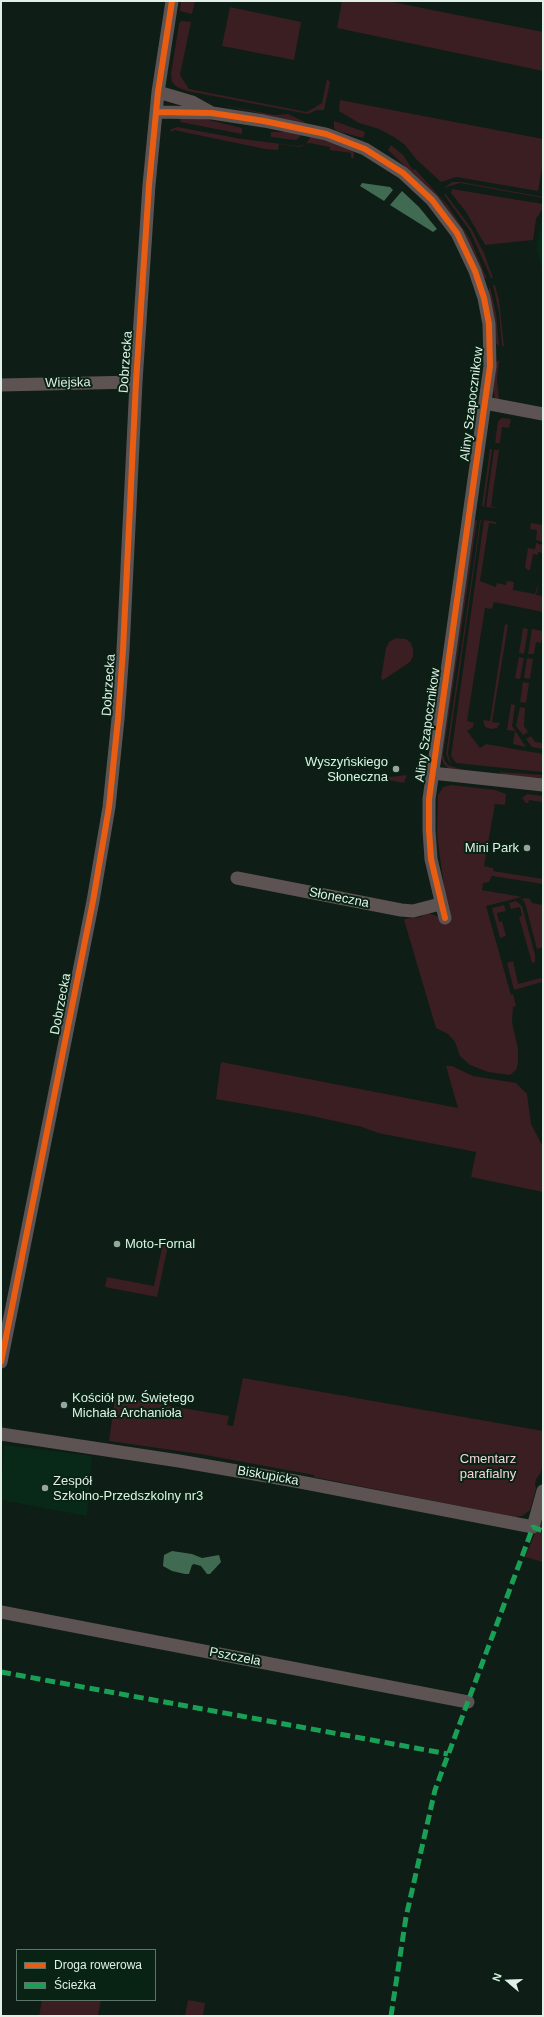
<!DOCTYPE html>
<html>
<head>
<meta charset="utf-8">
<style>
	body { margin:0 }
	#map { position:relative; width:544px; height:2017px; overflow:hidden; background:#0e1d15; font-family:Helvetica,sans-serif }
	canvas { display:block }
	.frame { position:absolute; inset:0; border:2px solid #e1f0e6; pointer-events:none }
	.legend { position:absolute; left:16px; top:1949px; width:140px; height:52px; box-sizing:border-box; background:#082314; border:1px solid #5f7568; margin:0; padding:5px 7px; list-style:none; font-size:12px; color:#e1f0e6 }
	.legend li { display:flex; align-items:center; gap:8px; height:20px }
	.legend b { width:20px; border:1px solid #5f7568 }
	.north { position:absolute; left:488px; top:1961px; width:40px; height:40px; -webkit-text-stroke:3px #082314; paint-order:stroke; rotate:289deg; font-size:11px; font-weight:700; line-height:16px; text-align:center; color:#e1f0e6 }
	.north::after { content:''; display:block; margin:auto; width:14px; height:18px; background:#e1f0e6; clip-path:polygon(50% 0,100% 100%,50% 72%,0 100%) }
</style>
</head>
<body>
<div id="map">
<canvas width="544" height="2017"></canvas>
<div class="frame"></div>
<ul class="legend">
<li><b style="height:5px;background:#e95d12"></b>Droga rowerowa</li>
<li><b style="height:5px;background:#1a9f57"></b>Ścieżka</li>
</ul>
<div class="north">N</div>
</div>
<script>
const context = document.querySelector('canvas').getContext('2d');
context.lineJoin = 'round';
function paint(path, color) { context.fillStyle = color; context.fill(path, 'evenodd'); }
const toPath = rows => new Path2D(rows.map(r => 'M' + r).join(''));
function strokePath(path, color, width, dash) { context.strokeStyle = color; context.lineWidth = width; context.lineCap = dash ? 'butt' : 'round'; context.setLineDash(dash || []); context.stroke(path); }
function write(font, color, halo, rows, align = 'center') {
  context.font = font + ' Helvetica,sans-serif'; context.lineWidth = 4; context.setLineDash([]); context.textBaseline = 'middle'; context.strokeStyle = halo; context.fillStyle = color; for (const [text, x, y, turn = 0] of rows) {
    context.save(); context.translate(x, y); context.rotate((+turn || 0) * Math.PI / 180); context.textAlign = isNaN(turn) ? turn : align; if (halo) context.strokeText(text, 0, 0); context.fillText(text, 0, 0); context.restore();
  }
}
paint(toPath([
	[542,215,543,215,543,272,537,249],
	[4,1445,92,1456,87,1516,1,1500]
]), '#082918');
paint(toPath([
	[181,1,195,1,192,14,180,11],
	[342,1,387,1,543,32,543,71,337,28],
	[230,7,301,22,294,60,222,46],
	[181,21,191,22,180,75,189,89,307,112,322,103,327,79,330,82,324,110,317,110,308,114,187,91,177,87,172,82,171,74,179,24],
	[340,100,543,139,543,162,538,191,456,177,441,182,416,159,405,145,394,137,379,129,359,123,339,111],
	[217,104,275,115,288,114,305,122,304,123],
	[181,117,209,120,242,128,242,134,180,122],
	[334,121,365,132,363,138,337,131,334,128],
	[177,127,242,139,298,146,306,144,311,136,353,150,354,155,353,159,351,157,351,153,330,150,330,147,309,143,299,147,279,144,278,150,265,149,174,130,172,132,170,130],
	[271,132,296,132,302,134,298,139,294,140,271,137],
	[391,145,403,155,413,170,415,169,448,206,470,239,487,279,484,277,462,230,444,204,388,150],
	[452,182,461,182,543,197,543,198,460,183,444,188],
	[452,189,543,204,543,208,536,219,533,240,485,245,466,212,451,193],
	[445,193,471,228,484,253,493,278,491,278,470,231,445,196],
	[493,285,495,285,499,300,504,346,502,346,499,313],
	[490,287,496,313,499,346,496,343,488,291],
	[499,360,497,380,499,400,495,398,493,391,496,362],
	[502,418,511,419,509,428,502,427,500,443,495,443,498,421],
	[490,449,492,449,484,507,482,506],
	[494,450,499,450,491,506,497,508,486,507],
	[477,520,443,755,445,761,448,765,463,770,449,769,444,764,441,758,474,521],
	[480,520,481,520,448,753,450,762,454,765,449,762,446,754],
	[484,520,496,522,496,524,489,523,480,581,496,587,497,583,506,585,507,581,514,582,513,590,535,594,537,587,538,587,536,595,543,596,543,612,494,602,492,609,485,608,467,721,474,723,473,727,467,731,480,748,486,744,543,754,543,772,456,763,451,756],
	[531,523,543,525,543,542,536,540,537,530,530,529],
	[536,543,543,545,543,553,538,552,538,555,533,554,530,570,528,570,525,567,528,548,535,549],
	[505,624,508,625,492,722,500,723,497,728,491,729,485,727,483,720,490,721],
	[523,628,528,629,524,654,519,653],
	[532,629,543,631,543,641,541,640,541,643,536,642,534,654,528,654],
	[396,638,406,639,411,643,413,649,413,657,410,662,383,680,381,678,386,648,389,642],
	[519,657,524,658,520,679,515,678],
	[527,658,533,659,530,679,524,678],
	[523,682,529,683,526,703,520,702],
	[511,704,515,705,512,726,526,747,513,744,515,731,507,730],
	[520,707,525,708,524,726,528,732,523,735,516,726],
	[531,736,535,742,543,743,543,749,532,747,526,739],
	[499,772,543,775,543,778,503,775],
	[377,775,391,777,407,775,404,783,366,776],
	[451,785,495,790,506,794,505,805,495,804,484,866,493,868,493,871,543,879,543,884,492,876,489,882,483,883,482,890,522,897,486,906,511,995,513,994,516,1006,513,1007,512,1022,518,1049,518,1064,516,1070,510,1075,488,1072,470,1065,460,1056,455,1042,448,1034,436,1028,404,920,405,919,420,917,428,913,439,917,444,886,437,835,438,795,443,787],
	[527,794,543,796,543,802,529,800,528,803,526,803,522,798],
	[525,898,530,899,532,903,543,905,543,947,537,949,525,903,522,899],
	[516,901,522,906,535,955,535,962,532,963,519,917,522,916,520,907,511,909,509,903],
	[504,905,506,911,497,913,499,922,502,921,506,936,500,938,492,908],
	[513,961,518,984,541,978,542,982,514,990,507,963],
	[221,1062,458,1108,446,1066,452,1066,473,1076,516,1083,527,1094,531,1124,543,1147,543,1192,471,1177,476,1152,378,1133,362,1127,303,1114,216,1099],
	[164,1238,180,1241,168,1246,157,1297,105,1287,107,1277,154,1286],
	[243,1378,543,1431,543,1465,540,1474,537,1477,535,1484,536,1489,530,1510,522,1516,514,1517,314,1477,314,1475,200,1454,109,1441,115,1399,118,1397,229,1416,227,1425,233,1426],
	[543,1509,543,1562,525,1557,538,1526],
	[42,2000,101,2000,98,2016,39,2016],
	[188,2000,205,2003,203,2016,185,2016]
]), '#3a1e21');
paint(toPath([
	[362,183,390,187,393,190,384,201,360,186],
	[402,191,419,207,437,229,433,232,390,205],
	[172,1551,192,1554,202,1558,219,1555,221,1562,210,1574,207,1574,201,1566,194,1564,192,1565,189,1574,185,1574,172,1571,163,1566,164,1555]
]), '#406a52');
strokePath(toPath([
	[158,92,192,102,210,112],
	[156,112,212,113,264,121,326,134,365,149,403,173,432,200,457,233,475,271,484,298,489,324,490,366,429,799,429,830,431,859,445,918],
	[1,385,136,382],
	[485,403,543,414],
	[432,773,543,785],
	[237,878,401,910,413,911,440,904],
	[1,1362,93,901,109,807,118,719,123,650,136,382,149,185,158,92,172,1],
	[1,1434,179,1461,295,1481,533,1527,543,1491],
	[1,1612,468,1702]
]), '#5d5353', 13);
strokePath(toPath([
	[1,1672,448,1754],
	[391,2016,406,1917,435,1790,533,1527,543,1531]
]), '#1a9f57', 5, [10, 5]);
strokePath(toPath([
	[156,112,212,113,264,121,326,134,365,149,403,173,432,200,457,233,475,271,484,298,489,324,490,366,429,799,429,830,431,859,445,918],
	[1,1362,93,901,109,807,118,719,123,650,136,382,149,185,158,92,172,1]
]), '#e95d12', 6);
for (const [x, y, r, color] of [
	[396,769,4,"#97a69d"],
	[527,848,4,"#97a69d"],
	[117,1244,4,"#97a69d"],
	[64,1405,4,"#97a69d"],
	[45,1488,4,"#97a69d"]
]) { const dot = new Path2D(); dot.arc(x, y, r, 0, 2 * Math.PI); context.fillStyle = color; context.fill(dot); strokePath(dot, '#082314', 1.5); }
write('13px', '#e1f0e6', '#082314', [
	["Dobrzecka",126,362,-86],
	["Wiejska",68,383,-1],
	["Aliny Szapocznikow",472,404,-83],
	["Dobrzecka",109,685,-86],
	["Aliny Szapocznikow",428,725,-82],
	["Słoneczna",339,898,11],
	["Dobrzecka",61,1004,-79],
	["Biskupicka",268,1476,10],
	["Pszczela",235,1657,11]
]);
write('13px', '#e1f0e6', '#082314', [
	["Wyszyńskiego",388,762,"right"],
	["Słoneczna",388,777,"right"],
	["Mini Park",519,848,"right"],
	["Moto-Fornal",125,1244],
	["Kościół pw. Świętego",72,1398],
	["Michała Archanioła",72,1413],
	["Zespół",53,1481],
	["Szkolno-Przedszkolny nr3",53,1496]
], 'left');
write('13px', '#f6d4d7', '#082314', [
	["Cmentarz",488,1459],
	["parafialny",488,1474]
]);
</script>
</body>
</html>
